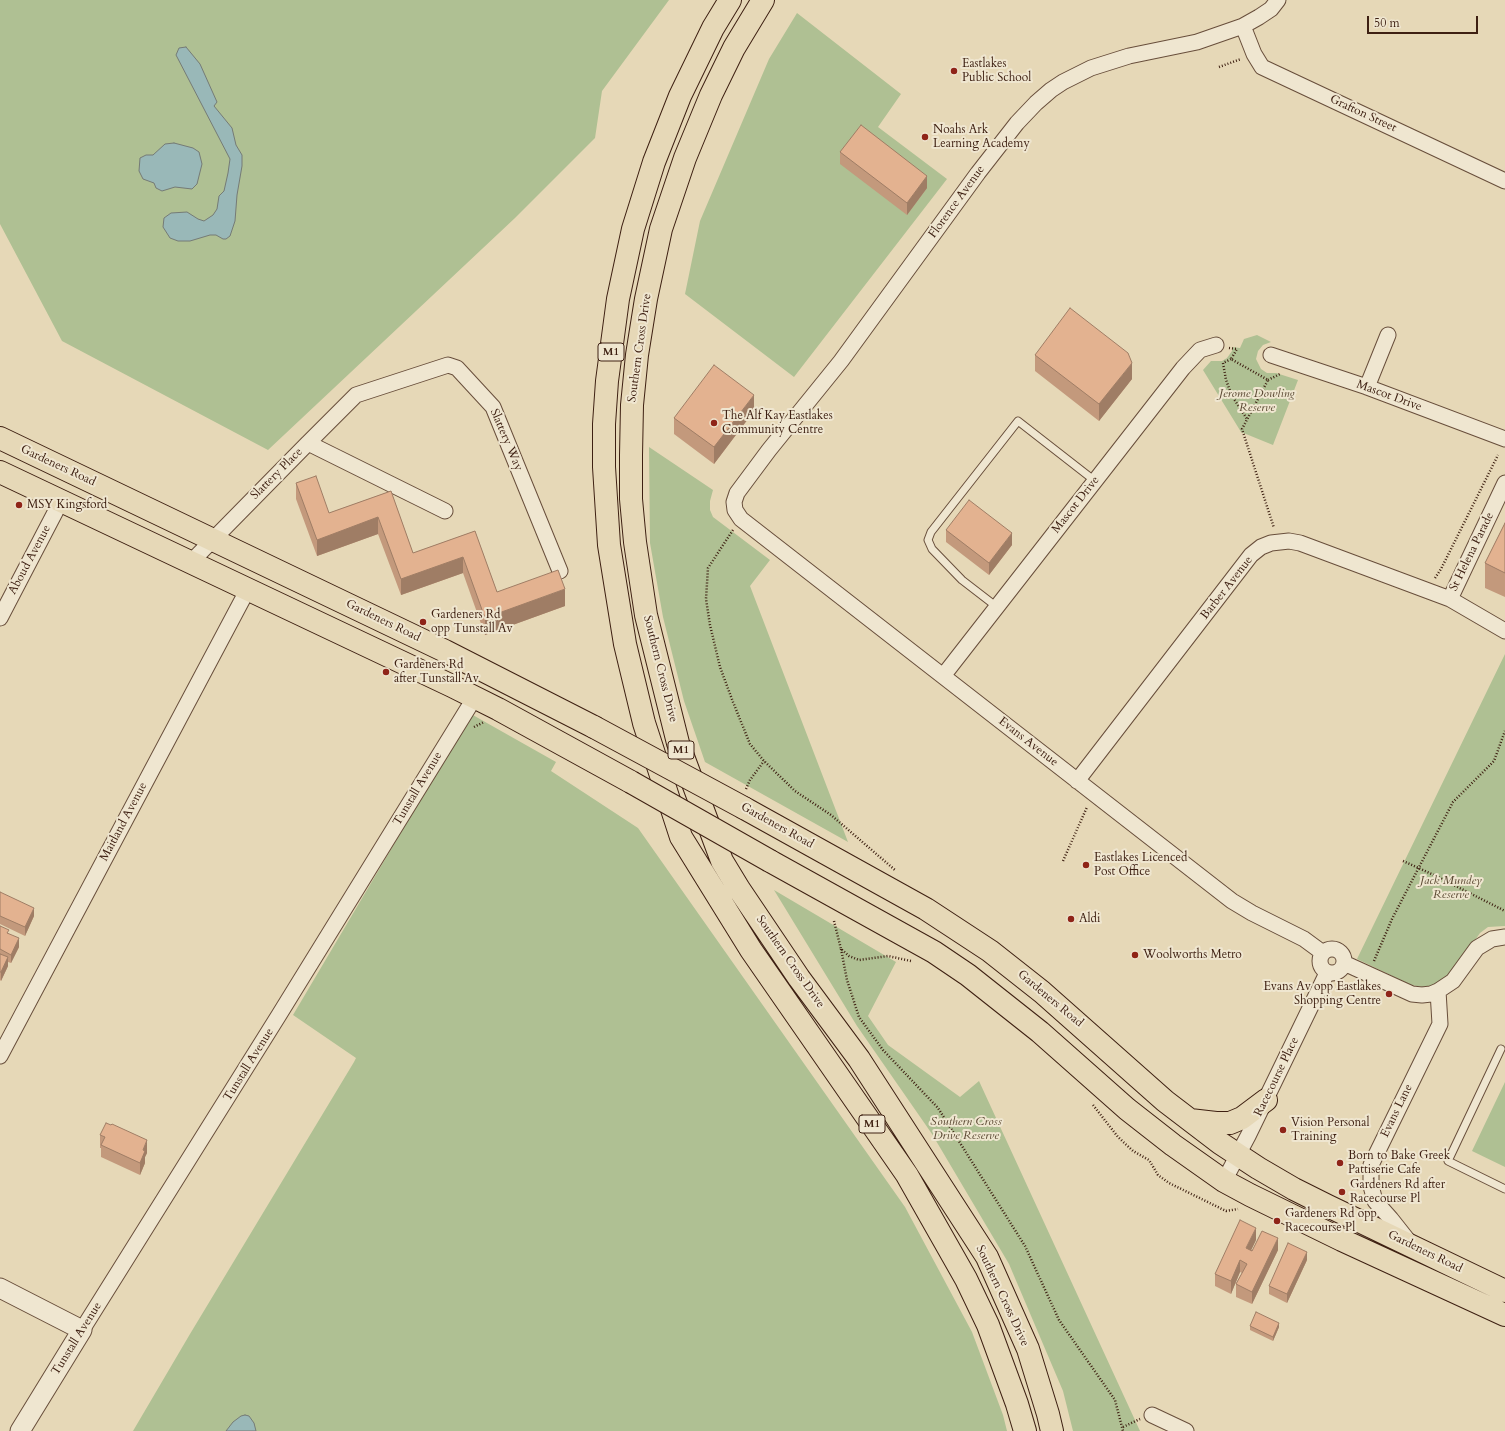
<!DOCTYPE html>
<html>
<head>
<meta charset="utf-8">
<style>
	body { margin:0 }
	#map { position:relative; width:1505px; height:1431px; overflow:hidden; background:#e6d8b7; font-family:Cardo,serif }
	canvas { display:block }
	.scale { position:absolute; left:1367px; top:16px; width:111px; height:18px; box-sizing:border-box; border:2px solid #3e2012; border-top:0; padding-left:5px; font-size:12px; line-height:14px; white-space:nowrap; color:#3e2012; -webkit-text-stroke:3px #efe6d0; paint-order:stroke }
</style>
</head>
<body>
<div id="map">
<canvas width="1505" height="1431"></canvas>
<div class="scale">50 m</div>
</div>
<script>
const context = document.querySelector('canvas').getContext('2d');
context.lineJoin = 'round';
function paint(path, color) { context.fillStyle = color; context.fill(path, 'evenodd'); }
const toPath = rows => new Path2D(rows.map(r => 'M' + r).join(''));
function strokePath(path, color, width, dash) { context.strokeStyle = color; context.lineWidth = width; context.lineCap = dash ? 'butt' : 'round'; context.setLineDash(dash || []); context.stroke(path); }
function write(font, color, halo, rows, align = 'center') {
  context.font = font + ' Cardo,serif'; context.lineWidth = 4; context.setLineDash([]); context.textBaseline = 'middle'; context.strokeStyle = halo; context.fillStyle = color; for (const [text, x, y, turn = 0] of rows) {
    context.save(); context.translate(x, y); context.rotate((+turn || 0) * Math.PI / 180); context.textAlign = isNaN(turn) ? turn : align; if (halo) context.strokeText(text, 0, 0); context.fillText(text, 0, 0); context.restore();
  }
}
paint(toPath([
	[0,0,669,0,602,91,595,138,515,218,268,450,62,341,0,224],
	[797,13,901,94,878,127,947,179,794,377,685,294,700,221,769,59],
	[1257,335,1271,342,1263,345,1258,351,1256,359,1261,369,1267,373,1276,373,1298,380,1273,445,1241,432,1203,370,1211,361,1222,361,1227,358,1232,351,1232,347,1240,348,1244,339],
	[649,447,713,490,710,501,710,510,713,517,770,560,750,586,848,842,705,762,684,701,663,617,650,543],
	[1505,654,1505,926,1488,927,1480,933,1457,966,1443,981,1430,986,1423,987,1411,985,1357,959],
	[471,714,556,762,551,771,638,828,905,1207,972,1332,1003,1415,1007,1431,133,1431,190,1334,354,1062,356,1058,293,1015],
	[774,890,896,962,868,1016,888,1045,960,1097,979,1081,1140,1431,1073,1431,1063,1391,1009,1264,932,1134,857,1026],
	[1505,1082,1505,1167,1472,1151]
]), '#afc093');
const water = toPath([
	[186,47,200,64,217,102,214,106,232,128,236,145,242,155,242,166,237,195,235,221,230,236,226,239,223,239,216,235,210,235,190,241,178,241,170,238,163,227,164,218,171,213,187,212,198,219,204,221,213,215,217,209,219,196,224,191,228,173,230,159,176,55,179,48,186,47],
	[174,143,193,148,199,152,202,164,197,184,192,189,175,187,162,191,156,188,154,183,143,179,139,171,140,158,146,155,153,155,165,144,174,143],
	[245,1415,249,1416,254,1423,256,1431,226,1431,233,1422,241,1416,245,1415]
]);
paint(water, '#99b8b8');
strokePath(water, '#757b76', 1);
const service = toPath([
	[997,607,962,580,932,549,928,540,931,532,1018,421,1095,481],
	[1501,1049,1448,1161,1505,1189]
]);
const minor = toPath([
	[1278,0,1271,9,1259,17,1243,26,1197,42,1129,56,1091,68,1063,82,1051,90,1036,103,1017,123,978,173,841,361,769,450,737,493,734,502,735,510,741,519,1232,901,1252,913,1304,939,1323,953],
	[1243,26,1254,54,1262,67,1505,181],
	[1271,355,1367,387,1505,439],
	[1367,387,1388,335],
	[308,443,356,395,448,365,457,368,493,407,560,571],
	[191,562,308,443,445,511],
	[1450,599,1505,483],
	[0,618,61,501],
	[943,676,1183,368,1200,350,1216,345],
	[1077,781,1251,555,1261,547,1271,543,1289,541,1300,543,1450,599,1505,631],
	'1320 961a12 12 0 1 1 24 0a12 12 0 1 1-24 0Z',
	[1344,963,1412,994,1422,995,1431,994,1438,991,1453,981,1477,948,1492,939,1505,937],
	[0,1056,248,589],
	[1224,1181,1248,1136,1327,973],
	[1410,1243,1391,1219,1375,1201,1371,1186,1371,1165,1440,1024,1438,991],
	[82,1330,279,1015,475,697],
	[1152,1415,1186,1431]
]);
const tertiary = toPath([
	[0,1288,82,1330,20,1431]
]);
const primary = toPath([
	[0,438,445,651,594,727],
	[0,472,452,686,498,709,631,782],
	[744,808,926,909,990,951,1042,992,1165,1101,1220,1143,1258,1168,1294,1189,1328,1206,1505,1291],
	[770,861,934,952,968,975,1040,1032,1127,1109,1173,1145,1224,1181,1250,1195,1342,1240,1505,1315],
	[1190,1120,1216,1123,1230,1123,1242,1118,1266,1100]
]);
const motorway = toPath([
	[730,0,713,28,680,96,654,162,633,229,618,299,607,381,604,424,604,467,609,545,625,644,644,723,681,837,751,950,907,1175,966,1279,988,1325,1017,1404,1025,1431],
	[763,0,734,48,711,95,685,158,661,229,646,299,637,355,632,405,631,455,631,499,635,542,646,615,678,743,722,861,739,889,799,978,859,1059,987,1257,1028,1349,1048,1414,1052,1431]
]);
strokePath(service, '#684e3b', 9);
strokePath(minor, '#684e3b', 17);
strokePath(tertiary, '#684e3b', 21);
strokePath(primary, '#3e2012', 24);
strokePath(motorway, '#3e2012', 24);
strokePath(toPath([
	[1219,67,1241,59],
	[1229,348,1237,349,1231,359,1268,380,1242,429,1274,528],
	[1231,359,1223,363,1226,380,1232,396,1247,419],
	[1268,380,1280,374],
	[733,530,708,568,706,599,710,625,720,667,733,702,750,744,764,761,795,791,831,815,895,870],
	[1435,578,1441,569,1498,455],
	[474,727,484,722],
	[746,789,750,780,764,761],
	[1063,861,1087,807],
	[1403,861,1436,876,1505,911],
	[834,921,841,949,849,956,859,960,888,956,911,961],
	[841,949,847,980,859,1017,883,1050,938,1108,1025,1246,1059,1320,1115,1400,1123,1431],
	[1374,961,1392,919,1453,802,1494,761,1505,731],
	[1093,1105,1118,1137,1133,1151,1149,1160,1158,1175,1169,1183,1226,1211,1238,1209],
	[1123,1427,1140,1419]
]), '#3e2012', 2.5, [1, 2]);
strokePath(service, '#efe6d0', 7);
strokePath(minor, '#efe6d0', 15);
strokePath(tertiary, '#efe6d0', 19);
strokePath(primary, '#e6d8b7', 22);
strokePath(motorway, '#e6d8b7', 22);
const primaryBridge = toPath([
	[594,727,744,808],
	[631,782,770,861]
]);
strokePath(primaryBridge, '#3e2012', 24, []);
strokePath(primaryBridge, '#e6d8b7', 22);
paint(toPath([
	[840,152,927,188,907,215,840,164],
	[1035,355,1132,379,1099,421,1035,371],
	[754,411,714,464,674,434,674,418],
	[296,483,329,513,391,491,413,553,475,531,497,592,565,606,485,635,463,573,401,595,378,534,317,556,296,499],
	[1505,523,1505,597,1485,588,1485,563],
	[946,530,1012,545,989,575,946,542],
	[0,892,34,916,25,936,0,924],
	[0,926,9,934,19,947,11,963,8,962,8,966,1,981,0,980],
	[100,1135,147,1153,145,1157,145,1163,140,1175,101,1157,101,1148,100,1148],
	[1256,1240,1251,1250,1278,1250,1252,1304,1236,1297,1236,1284,1242,1273,1240,1272,1231,1294,1215,1286,1215,1274],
	[1307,1260,1287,1303,1269,1294,1269,1286],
	[1250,1326,1279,1327,1273,1341,1250,1330]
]), '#c3997c');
paint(toPath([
	[927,176,927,188,907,215,907,203],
	[1132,363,1132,379,1099,421,1099,404],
	[754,395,754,411,714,464,714,447],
	[378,517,378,534,317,556,317,540],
	[1012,533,1012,545,989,575,989,563],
	[463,557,463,573,401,595,401,579],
	[565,589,565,606,485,635,485,618],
	[34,908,34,916,25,936,25,927],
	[19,938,19,947,11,963,11,955],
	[8,957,8,966,1,981,1,972],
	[147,1140,147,1153,145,1157,145,1163,140,1175,140,1163,143,1150],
	[1256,1228,1256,1240,1246,1261,1246,1248],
	[1278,1238,1278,1250,1252,1304,1252,1292],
	[1307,1252,1307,1260,1287,1303,1287,1294],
	[1240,1260,1240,1272,1231,1294,1231,1281],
	[1279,1323,1279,1327,1273,1341,1273,1337]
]), '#9f7d65');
const building = toPath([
	[861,125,927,176,907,203,840,152,861,125],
	[1070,308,1128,353,1132,363,1099,404,1035,355,1070,308],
	[714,365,754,395,714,447,674,418,714,365],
	[316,476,329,513,391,491,413,553,475,531,497,592,558,570,565,589,485,618,463,557,401,579,378,517,317,540,296,483,316,476],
	[969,500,1012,533,989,563,946,530,969,500],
	[1505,523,1505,573,1485,563,1505,523],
	[0,892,34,908,25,927,0,916,0,892],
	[0,926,9,930,7,933,19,938,11,955,0,949,0,926],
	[0,954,8,957,1,972,0,972,0,954],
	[106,1123,111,1125,112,1124,147,1140,143,1150,145,1151,140,1163,101,1145,105,1137,100,1135,106,1123],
	[1240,1220,1256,1228,1246,1248,1252,1251,1262,1231,1278,1238,1252,1292,1236,1284,1247,1264,1240,1260,1231,1281,1215,1274,1240,1220],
	[1288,1243,1307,1252,1287,1294,1269,1286,1288,1243],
	[1256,1312,1279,1323,1273,1337,1250,1326,1256,1312]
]);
paint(building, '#e3b290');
strokePath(building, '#9f7d65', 1);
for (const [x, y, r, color] of [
	[954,71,4,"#8f2418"],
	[925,137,4,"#8f2418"],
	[714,423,4,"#8f2418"],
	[19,505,4,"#8f2418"],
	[423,622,4,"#8f2418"],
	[386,672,4,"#8f2418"],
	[1086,865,4,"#8f2418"],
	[1071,919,4,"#8f2418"],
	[1135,955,4,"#8f2418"],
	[1389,994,4,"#8f2418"],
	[1283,1130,4,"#8f2418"],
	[1340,1163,4,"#8f2418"],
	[1342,1192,4,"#8f2418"],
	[1277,1221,4,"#8f2418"]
]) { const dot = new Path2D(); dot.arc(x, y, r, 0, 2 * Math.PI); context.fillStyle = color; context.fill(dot); strokePath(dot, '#efe6d0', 1.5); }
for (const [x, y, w] of [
	[611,352,26],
	[681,750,26],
	[872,1124,26]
]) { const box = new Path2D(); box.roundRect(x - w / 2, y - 9, w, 18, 3); context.fillStyle = '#efe6d0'; context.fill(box); strokePath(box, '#3e2012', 1); }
write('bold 11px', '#3e2012', null, [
	["M1",611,352],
	["M1",681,750],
	["M1",872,1124]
]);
write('12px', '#3e2012', '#efe6d0', [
	["Eastlakes",962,64],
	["Public School",962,78],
	["Noahs Ark",933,130],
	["Learning Academy",933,144],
	["The Alf Kay Eastlakes",722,416],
	["Community Centre",722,430],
	["MSY Kingsford",27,505],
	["Gardeners Rd",431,615],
	["opp Tunstall Av",431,629],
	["Gardeners Rd",394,665],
	["after Tunstall Av",394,679],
	["Eastlakes Licenced",1094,858],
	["Post Office",1094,872],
	["Aldi",1079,919],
	["Woolworths Metro",1143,955],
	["Evans Av opp Eastlakes",1381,987,"right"],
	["Shopping Centre",1381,1001,"right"],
	["Vision Personal",1291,1123],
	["Training",1291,1137],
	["Born to Bake Greek",1348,1156],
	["Pattiserie Cafe",1348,1170],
	["Gardeners Rd after",1350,1185],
	["Racecourse Pl",1350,1199],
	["Gardeners Rd opp",1285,1214],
	["Racecourse Pl",1285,1228]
], 'left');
write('12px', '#3e2012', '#efe6d0', [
	["Grafton Street",1363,114,25],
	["Florence Avenue",957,202,-54],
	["Southern Cross Drive",640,348,-82],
	["Mascot Drive",1389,396,20],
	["Slattery Way",506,440,67],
	["Gardeners Road",58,466,25],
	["Slattery Place",277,474,-45],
	["Mascot Drive",1076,505,-52],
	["St Helena Parade",1472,552,-64],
	["Aboud Avenue",30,560,-62],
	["Barber Avenue",1227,588,-52],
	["Gardeners Road",383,621,26],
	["Southern Cross Drive",660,669,76],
	["Evans Avenue",1028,742,38],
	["Tunstall Avenue",418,789,-59],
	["Maitland Avenue",124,822,-62],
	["Gardeners Road",777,826,29],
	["Southern Cross Drive",790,962,55],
	["Gardeners Road",1050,999,40],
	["Tunstall Avenue",249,1065,-58],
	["Racecourse Place",1277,1077,-64],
	["Evans Lane",1397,1111,-64],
	["Gardeners Road",1425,1252,26],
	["Southern Cross Drive",1002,1296,65],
	["Tunstall Avenue",77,1339,-58]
]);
write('italic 12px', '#5a4832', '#efe6d0', [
	["Jerome Dowling",1257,394],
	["Reserve",1257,408],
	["Jack Mundey",1451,881],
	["Reserve",1451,895],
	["Southern Cross",966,1122],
	["Drive Reserve",966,1136]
]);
</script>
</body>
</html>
